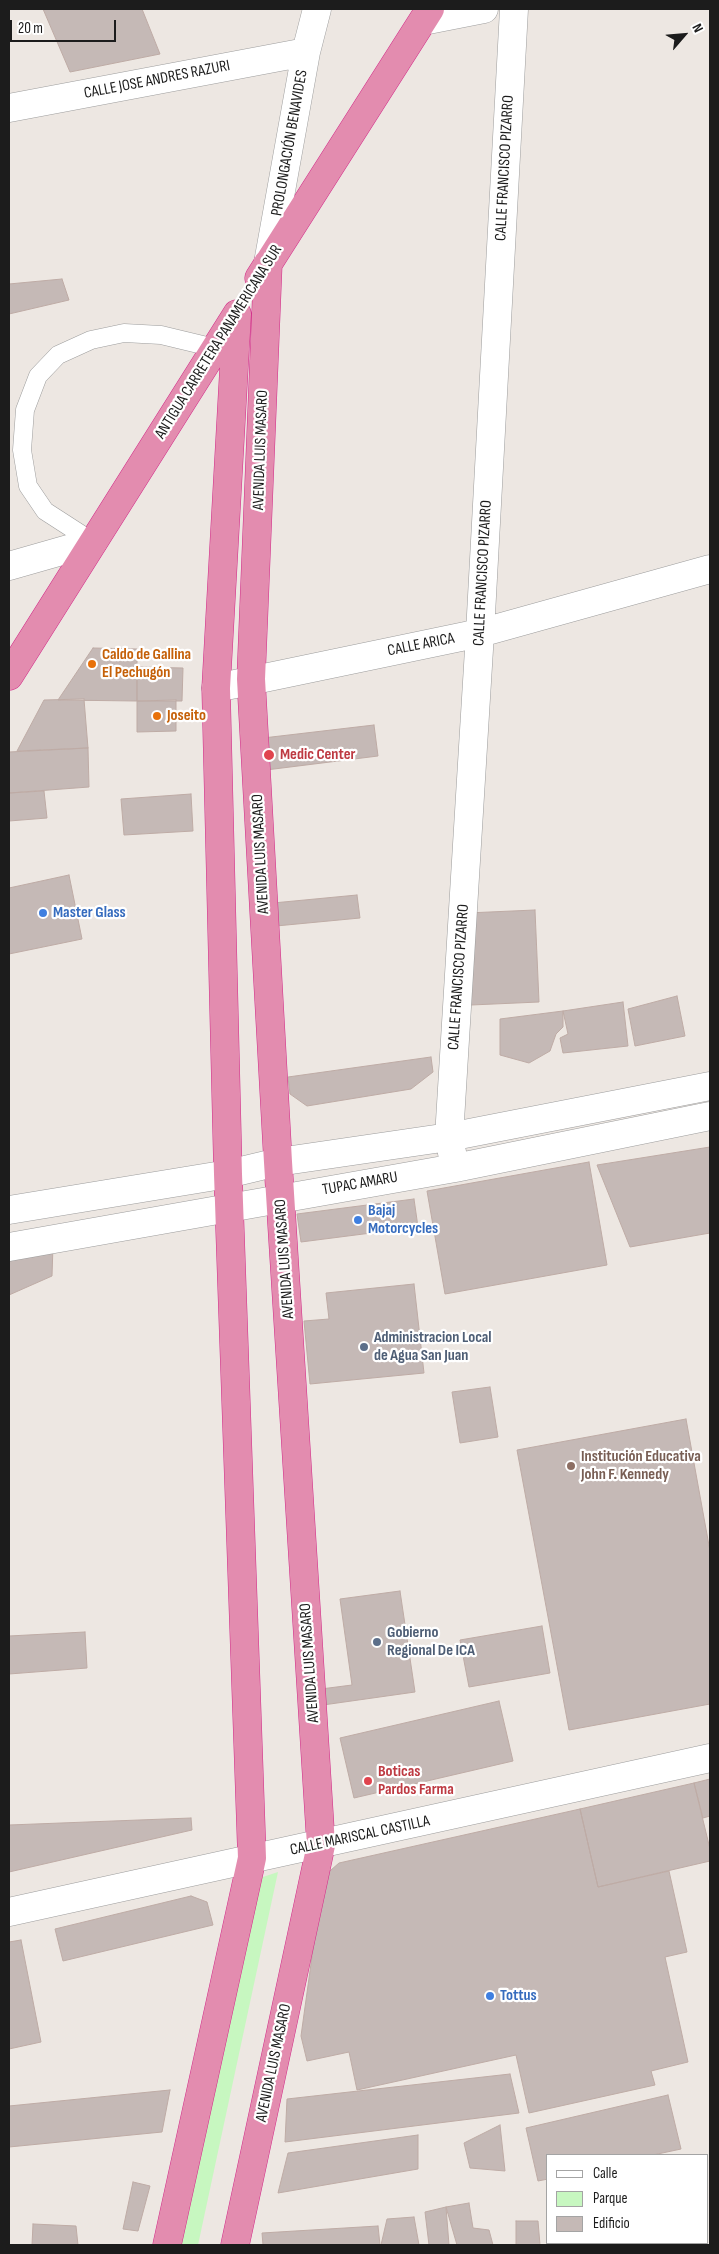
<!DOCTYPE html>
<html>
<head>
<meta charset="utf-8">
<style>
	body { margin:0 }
	#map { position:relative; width:719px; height:2254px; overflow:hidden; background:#ede7e2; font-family:"Sofia Sans Condensed",sans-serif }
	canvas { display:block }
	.frame { position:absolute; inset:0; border:10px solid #1c1c1c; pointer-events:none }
	.legend { position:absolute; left:546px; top:2154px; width:162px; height:90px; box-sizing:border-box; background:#fff; border:1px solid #a4a4a4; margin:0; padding:6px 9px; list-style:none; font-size:15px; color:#1c1c1c }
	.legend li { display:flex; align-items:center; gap:10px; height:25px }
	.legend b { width:25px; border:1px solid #a4a4a4 }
	.north { position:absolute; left:659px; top:10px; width:50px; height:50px; -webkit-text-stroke:4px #fff; paint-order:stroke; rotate:63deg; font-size:14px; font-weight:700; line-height:20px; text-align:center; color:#1c1c1c }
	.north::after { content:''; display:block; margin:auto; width:18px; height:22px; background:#1c1c1c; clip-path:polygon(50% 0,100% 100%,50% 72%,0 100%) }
	.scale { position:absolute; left:10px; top:20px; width:106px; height:22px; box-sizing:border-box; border:2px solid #1c1c1c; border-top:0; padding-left:6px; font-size:15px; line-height:18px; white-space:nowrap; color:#1c1c1c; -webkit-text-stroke:4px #fff; paint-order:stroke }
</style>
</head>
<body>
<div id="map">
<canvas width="719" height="2254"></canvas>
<div class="frame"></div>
<ul class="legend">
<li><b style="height:6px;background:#fff"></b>Calle</li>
<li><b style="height:14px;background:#c7f7c0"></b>Parque</li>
<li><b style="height:14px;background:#c5b9b6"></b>Edificio</li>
</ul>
<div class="north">N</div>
<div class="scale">20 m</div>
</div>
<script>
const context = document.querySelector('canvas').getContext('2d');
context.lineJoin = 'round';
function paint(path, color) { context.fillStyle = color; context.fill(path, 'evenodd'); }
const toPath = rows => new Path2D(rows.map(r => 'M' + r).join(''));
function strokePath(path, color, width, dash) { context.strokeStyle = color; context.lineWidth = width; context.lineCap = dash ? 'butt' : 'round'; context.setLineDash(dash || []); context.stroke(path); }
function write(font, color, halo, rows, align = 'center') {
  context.font = font + ' "Sofia Sans Condensed",sans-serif'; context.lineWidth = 4.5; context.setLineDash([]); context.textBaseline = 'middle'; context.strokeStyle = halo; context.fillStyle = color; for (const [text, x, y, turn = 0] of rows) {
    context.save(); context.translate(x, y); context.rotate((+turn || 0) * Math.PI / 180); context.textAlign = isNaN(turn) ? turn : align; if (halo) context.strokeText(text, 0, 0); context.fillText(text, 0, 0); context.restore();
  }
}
paint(toPath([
	[278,1872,198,2245,173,2245,248,1882]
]), '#c7f7c0');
const building = toPath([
	[43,9,142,9,160,54,70,72,43,9],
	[62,279,69,300,9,314,9,284,62,279],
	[93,648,137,649,137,701,58,700,93,648],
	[137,667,183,668,182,701,137,701,137,667],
	[84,699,88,748,17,751,44,700,84,699],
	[176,700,176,731,137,732,137,701,176,700],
	[374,725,378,756,266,770,263,738,374,725],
	[88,748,89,787,9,793,9,752,88,748],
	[44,791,47,818,9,821,9,793,44,791],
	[191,794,193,831,124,835,121,799,191,794],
	[69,875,82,939,9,954,9,888,69,875],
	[357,895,360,918,276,926,273,903,357,895],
	[535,910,539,1002,471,1005,467,913,535,910],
	[677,996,685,1036,635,1046,628,1009,677,996],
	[623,1002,628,1046,563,1053,560,1038,568,1034,563,1011,623,1002],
	[563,1011,563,1027,556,1034,550,1051,529,1063,500,1055,500,1019,563,1011],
	[431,1057,433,1072,411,1089,307,1106,290,1094,288,1077,431,1057],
	[710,1147,710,1233,630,1247,597,1165,710,1147],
	[589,1162,607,1265,445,1294,427,1191,589,1162],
	[414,1199,418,1227,301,1242,297,1214,414,1199],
	[53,1246,52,1276,9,1295,9,1254,53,1246],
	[414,1284,424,1373,310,1384,304,1321,329,1319,326,1293,414,1284],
	[490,1387,498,1437,460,1443,452,1392,490,1387],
	[686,1419,710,1551,710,1704,569,1730,517,1450,686,1419],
	[400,1591,415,1692,323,1705,321,1689,352,1685,340,1599,400,1591],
	[542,1626,550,1673,469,1687,460,1640,542,1626],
	[85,1632,87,1668,9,1674,9,1636,85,1632],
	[499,1701,513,1761,354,1798,340,1738,499,1701],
	[710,1779,710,1816,703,1818,694,1783,710,1779],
	[694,1783,710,1849,710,1861,598,1887,580,1809,694,1783],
	[580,1809,598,1887,669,1871,687,1952,665,1957,688,2062,651,2071,655,2085,529,2113,516,2055,357,2090,349,2052,307,2061,301,2036,323,1877,339,1863,580,1809],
	[191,1818,192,1830,9,1872,9,1825,191,1818],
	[191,1896,207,1902,213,1925,63,1961,55,1929,191,1896],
	[21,1940,41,2042,9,2049,9,1942,21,1940],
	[510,2074,519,2113,285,2142,287,2099,510,2074],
	[170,2090,162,2132,9,2147,9,2106,170,2090],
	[668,2095,681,2149,653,2155,548,2155,548,2179,538,2181,526,2128,668,2095],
	[500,2125,505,2171,470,2168,464,2143,500,2125],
	[418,2135,418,2169,278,2193,288,2153,418,2135],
	[133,2182,150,2186,138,2231,123,2229,133,2182],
	[469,2203,473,2228,489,2230,493,2245,457,2245,446,2207,469,2203],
	[446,2207,449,2245,429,2245,425,2212,446,2207],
	[414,2217,419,2245,381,2245,387,2219,414,2217],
	[516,2221,538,2221,540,2245,516,2245,516,2221],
	[33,2224,76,2226,78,2245,32,2245,33,2224],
	[378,2226,380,2245,263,2245,262,2233,378,2226]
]);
paint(building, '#c5b9b6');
strokePath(building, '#beaba5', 1);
const lane = toPath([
	[93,542,45,511,28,486,22,450,25,410,38,376,58,355,91,340,124,333,161,335,215,348]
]);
const street = toPath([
	[423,21,484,9],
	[9,108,306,52],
	[268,263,306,52,317,9],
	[9,566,93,542],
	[216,688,480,633,710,569],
	[455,1168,449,1137,480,633,514,9],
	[9,1210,228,1174,278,1162,449,1137,710,1086],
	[9,1247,455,1168,710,1116],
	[9,1912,710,1758]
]);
const highway = toPath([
	[259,278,430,9],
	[9,676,237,314],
	[167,2245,252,1858,228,1174,216,688,237,314],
	[235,2245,321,1845,278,1162,251,679,268,263]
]);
strokePath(lane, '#9d9d9d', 19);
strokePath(street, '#9d9d9d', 29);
strokePath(highway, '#d12a88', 29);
strokePath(lane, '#fff', 18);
strokePath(street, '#fff', 28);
strokePath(highway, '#e38caf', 28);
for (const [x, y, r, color] of [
	[92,664,5,"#e8710a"],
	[157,716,5,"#e8710a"],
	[269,755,6,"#e0444e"],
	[43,913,5,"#3f7fe0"],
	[358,1220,5,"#3f7fe0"],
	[364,1347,5,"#5c6f8a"],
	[571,1466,5,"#8d6e63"],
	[377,1642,5,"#5c6f8a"],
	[368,1781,5,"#e0444e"],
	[490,1996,5,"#3f7fe0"]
]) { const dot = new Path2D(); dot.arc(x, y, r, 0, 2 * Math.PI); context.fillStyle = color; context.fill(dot); strokePath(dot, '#fff', 2); }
write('16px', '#1c1c1c', '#fff', [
	["CALLE JOSE ANDRES RAZURI",157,80,-11],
	["PROLONGACIÓN BENAVIDES",290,143,-80],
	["CALLE FRANCISCO PIZARRO",505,168,-87],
	["ANTIGUA CARRETERA PANAMERICANA SUR",219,342,-58],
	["AVENIDA LUIS MASARO",261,450,-88],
	["CALLE FRANCISCO PIZARRO",483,573,-87],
	["CALLE ARICA",421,645,-11],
	["AVENIDA LUIS MASARO",261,854,-93],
	["CALLE FRANCISCO PIZARRO",459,977,-86],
	["TUPAC AMARU",360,1184,-10],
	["AVENIDA LUIS MASARO",285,1259,-94],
	["AVENIDA LUIS MASARO",310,1663,-94],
	["CALLE MARISCAL CASTILLA",360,1836,-12],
	["AVENIDA LUIS MASARO",274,2063,-78]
]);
write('bold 16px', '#c56008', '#fff', [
	["Caldo de Gallina",102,655],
	["El Pechugón",102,673],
	["Joseito",167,716]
], 'left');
write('bold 16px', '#be3a42', '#fff', [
	["Medic Center",280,755],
	["Boticas",378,1772],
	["Pardos Farma",378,1790]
], 'left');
write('bold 16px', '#366cbe', '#fff', [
	["Master Glass",53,913],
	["Bajaj",368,1211],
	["Motorcycles",368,1229],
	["Tottus",500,1996]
], 'left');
write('bold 16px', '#4e5e75', '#fff', [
	["Administracion Local",374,1338],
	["de Agua San Juan",374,1356],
	["Gobierno",387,1633],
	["Regional De ICA",387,1651]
], 'left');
write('bold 16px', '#785e54', '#fff', [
	["Institución Educativa",581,1457],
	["John F. Kennedy",581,1475]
], 'left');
</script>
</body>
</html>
